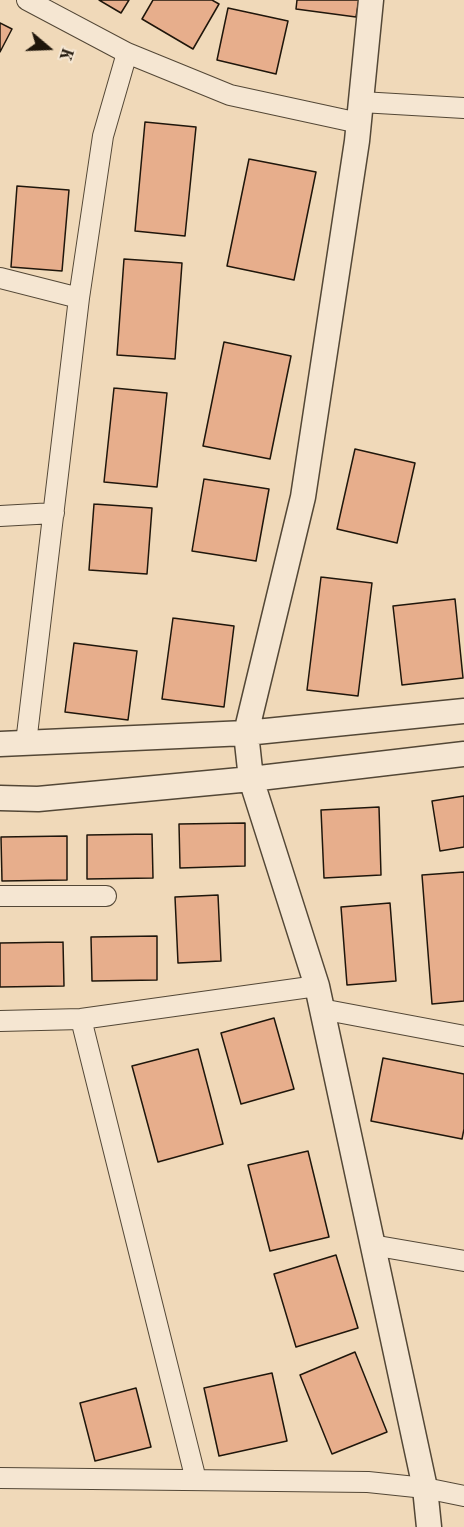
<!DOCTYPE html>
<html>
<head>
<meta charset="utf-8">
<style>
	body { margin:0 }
	#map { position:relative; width:464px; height:1527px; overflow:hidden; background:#f0d9b9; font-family:"Old Standard TT",serif }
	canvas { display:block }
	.north { position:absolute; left:18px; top:18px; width:60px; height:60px; -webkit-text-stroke:4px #f5e6d2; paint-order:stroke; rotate:109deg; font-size:16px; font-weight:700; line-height:24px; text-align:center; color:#1f160b }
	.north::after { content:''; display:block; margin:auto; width:21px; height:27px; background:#1f160b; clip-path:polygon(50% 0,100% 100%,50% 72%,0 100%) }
</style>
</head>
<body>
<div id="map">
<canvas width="464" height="1527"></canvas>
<div class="north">K</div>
</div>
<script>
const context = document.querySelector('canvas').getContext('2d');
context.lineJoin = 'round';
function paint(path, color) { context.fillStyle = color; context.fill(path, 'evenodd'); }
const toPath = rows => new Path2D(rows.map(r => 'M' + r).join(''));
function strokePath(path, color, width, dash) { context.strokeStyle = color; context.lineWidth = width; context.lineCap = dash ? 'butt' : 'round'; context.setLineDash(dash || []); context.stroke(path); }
const building = toPath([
	[99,0,129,0,121,13,99,0],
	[153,0,212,0,219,4,193,49,142,19,153,0],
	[297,0,359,0,356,17,296,9,297,0],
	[228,8,288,21,276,74,217,60,228,8],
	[0,23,12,29,0,52,0,23],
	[145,122,196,127,185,236,135,231,145,122],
	[249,159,316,172,294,280,227,266,249,159],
	[17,186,69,190,62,271,11,267,17,186],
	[124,259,182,263,175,359,117,355,124,259],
	[224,342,291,356,270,459,203,446,224,342],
	[114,388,167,393,157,487,104,482,114,388],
	[355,449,415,463,397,543,337,529,355,449],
	[204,479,269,489,256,561,192,551,204,479],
	[94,504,152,508,147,574,89,570,94,504],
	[321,577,372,583,358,696,307,690,321,577],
	[455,599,463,678,402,685,393,606,455,599],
	[173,618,234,626,224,707,162,699,173,618],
	[74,643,137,651,128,720,65,712,74,643],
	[464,796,464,847,440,851,432,801,464,796],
	[379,807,381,875,324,878,321,810,379,807],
	[245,823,245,866,180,868,179,824,245,823],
	[152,834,153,878,87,879,87,835,152,834],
	[67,836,67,880,2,881,1,837,67,836],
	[464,872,464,1001,432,1004,422,875,464,872],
	[218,895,221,961,178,963,175,897,218,895],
	[390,903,396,981,347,985,341,907,390,903],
	[157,936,157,980,92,981,91,937,157,936],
	[63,942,64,986,0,987,0,943,63,942],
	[274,1018,294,1089,241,1104,221,1033,274,1018],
	[198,1049,223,1144,158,1162,132,1066,198,1049],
	[383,1058,464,1074,464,1129,462,1139,371,1121,383,1058],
	[308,1151,329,1237,270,1251,248,1165,308,1151],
	[336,1255,358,1328,296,1347,274,1274,336,1255],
	[355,1352,387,1432,332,1454,300,1375,355,1352],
	[272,1373,287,1441,219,1456,204,1388,272,1373],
	[136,1388,151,1447,95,1461,80,1403,136,1388]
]);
paint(building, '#e7ae8c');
strokePath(building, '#1f160b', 1.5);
const minor = toPath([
	[27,0,127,53,230,95,359,123],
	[361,102,464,108],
	[0,278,79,298],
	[0,516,54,513],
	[26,743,79,298,103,136,127,53],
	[0,896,106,896],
	[321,1009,464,1036],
	[81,1019,196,1480],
	[0,1021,81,1019,317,986],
	[372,1245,464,1261],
	[0,1478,368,1482,425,1488,464,1496]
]);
const tertiary = toPath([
	[371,0,357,141,303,497,246,733,251,779,317,986,425,1488,429,1527],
	[0,744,246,733,464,711],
	[0,798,38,799,251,779,464,754]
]);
strokePath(minor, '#534736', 22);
strokePath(tertiary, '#534736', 27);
strokePath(minor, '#f5e6d2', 20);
strokePath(tertiary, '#f5e6d2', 24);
</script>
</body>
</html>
